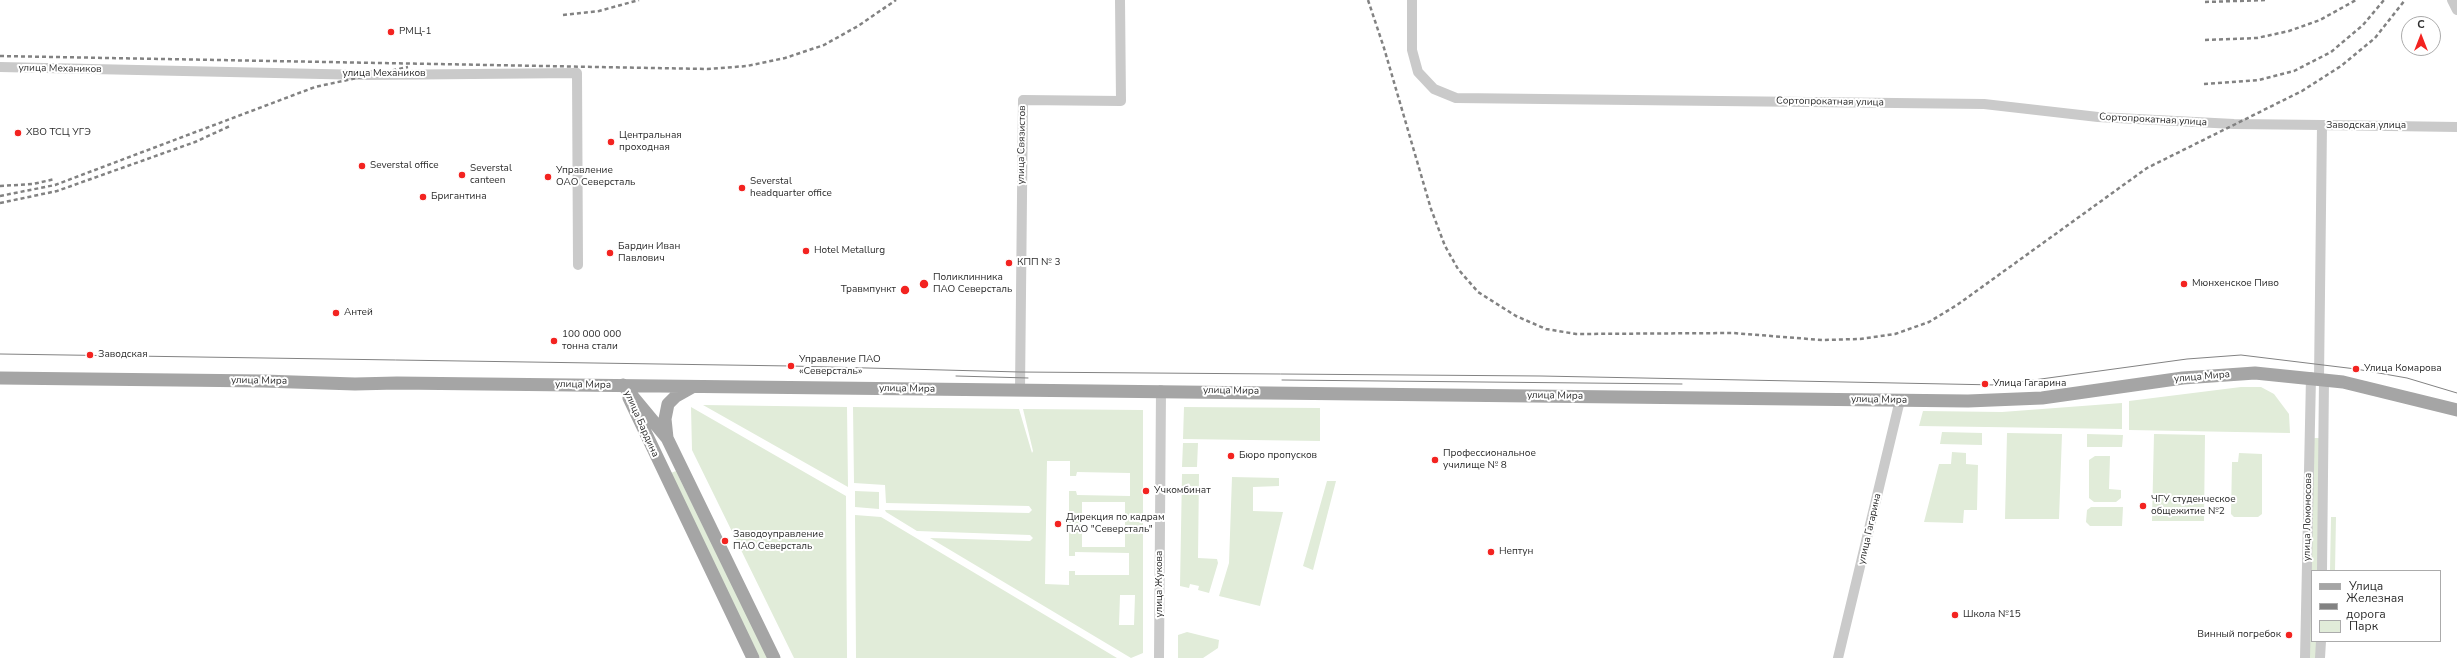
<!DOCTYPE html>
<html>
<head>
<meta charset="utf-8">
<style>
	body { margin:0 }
	#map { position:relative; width:2457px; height:658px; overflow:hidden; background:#fff; font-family:"Nunito Sans",sans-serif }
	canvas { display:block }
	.legend { position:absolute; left:2311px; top:570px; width:130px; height:72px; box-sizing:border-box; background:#fff; border:1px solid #ababab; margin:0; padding:5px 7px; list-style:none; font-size:12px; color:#2d2d2d }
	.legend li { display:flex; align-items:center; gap:8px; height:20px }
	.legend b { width:20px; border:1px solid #ababab }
	.north { position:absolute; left:2401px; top:16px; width:40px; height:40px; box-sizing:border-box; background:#fff; border:1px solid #ababab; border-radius:50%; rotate:0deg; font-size:11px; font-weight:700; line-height:16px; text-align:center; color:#2d2d2d }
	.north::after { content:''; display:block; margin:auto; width:14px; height:18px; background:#f32320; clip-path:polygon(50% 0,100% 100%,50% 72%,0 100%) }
</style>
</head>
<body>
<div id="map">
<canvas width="2457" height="658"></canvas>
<ul class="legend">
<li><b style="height:5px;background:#a5a5a5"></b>Улица</li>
<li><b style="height:5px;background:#828282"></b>Железная дорога</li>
<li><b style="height:11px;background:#e1ecd9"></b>Парк</li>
</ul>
<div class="north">С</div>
</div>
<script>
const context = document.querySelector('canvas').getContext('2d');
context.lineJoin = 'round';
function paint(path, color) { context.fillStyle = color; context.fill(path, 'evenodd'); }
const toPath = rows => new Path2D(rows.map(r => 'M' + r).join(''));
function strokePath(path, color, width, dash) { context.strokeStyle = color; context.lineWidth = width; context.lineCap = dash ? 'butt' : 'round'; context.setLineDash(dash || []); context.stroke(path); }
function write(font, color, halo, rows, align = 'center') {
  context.font = font + ' "Nunito Sans",sans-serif'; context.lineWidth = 4; context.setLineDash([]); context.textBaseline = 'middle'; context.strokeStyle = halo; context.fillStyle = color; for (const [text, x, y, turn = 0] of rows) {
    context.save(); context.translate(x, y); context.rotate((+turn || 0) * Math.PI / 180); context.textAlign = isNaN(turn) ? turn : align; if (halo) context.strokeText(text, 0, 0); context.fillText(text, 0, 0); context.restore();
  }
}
paint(toPath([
	[2241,387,2261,387,2274,394,2289,414,2290,433,2129,430,2129,401],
	[2122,403,2122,429,1919,426,1923,411,2002,412],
	[703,405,847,407,848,487],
	[691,407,846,496,847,658,794,658,692,450],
	[853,407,1019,409,1032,453,1033,451,1023,409,1143,410,1143,653,1131,658,930,538,1030,541,1033,538,1030,535,917,531,886,512,885,510,1029,513,1032,510,1029,506,886,503,885,485,854,483],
	[1047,461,1070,461,1070,476,1076,476,1077,472,1130,473,1130,496,1077,495,1076,491,1069,491,1069,556,1075,556,1075,552,1129,553,1129,575,1075,575,1075,571,1069,571,1069,585,1045,584],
	[1082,502,1125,502,1125,547,1082,547],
	[1120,595,1135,595,1134,625,1119,625],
	[1184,407,1320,408,1320,441,1183,439],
	[1942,432,1982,433,1982,445,1940,444],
	[2007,433,2062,434,2059,519,2005,519],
	[2087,434,2123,435,2122,447,2087,447],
	[2154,434,2205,435,2204,521,2152,521],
	[2312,438,2320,438,2318,571,2312,571,2312,641,2317,641,2317,658,2309,658],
	[1183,443,1198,443,1197,467,1182,467],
	[1952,452,1966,453,1966,464,1978,465,1977,510,1964,510,1963,523,1924,522,1939,464,1951,464],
	[2239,453,2262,454,2262,514,2258,517,2234,517,2231,514,2232,462,2238,462],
	[2095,456,2110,456,2109,489,2121,490,2121,498,2116,502,2094,502,2089,498,2089,460],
	[676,471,768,658,760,658,668,474],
	[1182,474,1199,474,1198,558,1217,559,1218,563,1209,593,1198,590,1199,586,1190,584,1189,588,1180,586],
	[1232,477,1279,478,1279,486,1253,487,1253,511,1283,512,1260,606,1219,596,1229,563],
	[1327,481,1336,481,1313,570,1303,566],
	[855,491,879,492,879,509,855,507],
	[2091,507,2123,507,2122,526,2090,526,2086,522,2087,510],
	[855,515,881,517,1117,658,856,658],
	[2331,517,2336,517,2335,571,2330,571],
	[1187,632,1219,640,1218,648,1203,658,1178,658,1178,635]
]), '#e1ecd9');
strokePath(toPath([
	[1412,0,1412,50,1418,72,1434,89,1456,98,1984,104,2098,117,2234,124,2322,125],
	[2452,0,2457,10],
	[0,67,367,75,577,73,578,265],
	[2319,378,2322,125,2457,127],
	[1020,390,1023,100,1121,101,1120,0],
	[2322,571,2324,379],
	[1159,658,1161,390],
	[1838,658,1900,400],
	[2305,658,2311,377],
	[2320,658,2321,641]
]), '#cacaca', 10);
strokePath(toPath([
	[0,378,263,381,355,384,397,383,1968,401,2042,398,2183,378,2255,373,2343,382,2457,410],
	[623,385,667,438,774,658],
	[629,398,753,658],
	[667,438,665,419,668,404,676,396,692,387]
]), '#a5a5a5', 13);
strokePath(toPath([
	[0,354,791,366,1020,372,1541,376,1997,385,2187,359,2241,355,2356,369,2407,378,2457,393],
	[956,376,1028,378],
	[1282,380,1682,384]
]), '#828282', 1);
strokePath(toPath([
	[1368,0,1384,48,1431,209,1445,246,1458,269,1478,292,1516,316,1546,329,1576,334,1733,333,1822,340,1860,339,1895,334,1929,322,1957,305,2147,168,2302,91,2341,66,2375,38,2405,0],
	[2205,2,2268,0],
	[563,15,599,11,639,0],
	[2205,40,2257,38,2289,31,2320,20,2356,0],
	[0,56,707,69,747,66,785,58,824,45,858,26,896,0],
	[2204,84,2259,80,2294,71,2331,52,2363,25,2384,0],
	[0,186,33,184,55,179],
	[0,196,55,185,315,87,408,67],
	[0,203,57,191,195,142,230,126]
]), '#828282', 2.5, [4, 3]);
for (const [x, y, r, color] of [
	[391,32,4,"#f32320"],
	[18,133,4,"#f32320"],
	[611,142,4,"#f32320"],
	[362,166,4,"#f32320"],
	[462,175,4,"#f32320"],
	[548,177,4,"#f32320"],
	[742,188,4,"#f32320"],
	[423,197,4,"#f32320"],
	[806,251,4,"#f32320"],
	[610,253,4,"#f32320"],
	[1009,263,4,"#f32320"],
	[924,284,5,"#f32320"],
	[2184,284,4,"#f32320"],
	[905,290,5,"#f32320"],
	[336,313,4,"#f32320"],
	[554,341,4,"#f32320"],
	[90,355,4,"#f32320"],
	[791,366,4,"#f32320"],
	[2356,369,4,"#f32320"],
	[1985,384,4,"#f32320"],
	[1231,456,4,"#f32320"],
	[1435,460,4,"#f32320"],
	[1146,491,4,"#f32320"],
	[2143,506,4,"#f32320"],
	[1058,524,4,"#f32320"],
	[725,541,4,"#f32320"],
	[1491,552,4,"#f32320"],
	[1955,615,4,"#f32320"],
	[2289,635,4,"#f32320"]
]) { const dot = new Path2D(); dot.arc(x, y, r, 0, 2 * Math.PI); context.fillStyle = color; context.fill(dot); strokePath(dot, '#fff', 1.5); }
write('10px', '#2d2d2d', '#fff', [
	["РМЦ-1",399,32],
	["ХВО ТСЦ УГЭ",26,133],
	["Центральная",619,136],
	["проходная",619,148],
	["Severstal office",370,166],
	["Severstal",470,169],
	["canteen",470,181],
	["Управление",556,171],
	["OAO Северсталь",556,183],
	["Severstal",750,182],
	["headquarter office",750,194],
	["Бригантина",431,197],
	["Бардин Иван",618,247],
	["Павлович",618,259],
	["Hotel Metallurg",814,251],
	["КПП № 3",1017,263],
	["Поликлинника",933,278],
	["ПАО Северсталь",933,290],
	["Мюнхенское Пиво",2192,284],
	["Травмпункт",896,290,"right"],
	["Антей",344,313],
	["100 000 000",562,335],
	["тонна стали",562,347],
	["Заводская",98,355],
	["Управление ПАО",799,360],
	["«Северсталь»",799,372],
	["Улица Комарова",2364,369],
	["Улица Гагарина",1993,384],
	["Профессиональное",1443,454],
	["училище № 8",1443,466],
	["Бюро пропусков",1239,456],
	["Учкомбинат",1154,491],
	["ЧГУ студенческое",2151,500],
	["общежитие №2",2151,512],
	["Дирекция по кадрам",1066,518],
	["ПАО \"Северсталь\"",1066,530],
	["Заводоуправление",733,535],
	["ПАО Северсталь",733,547],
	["Нептун",1499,552],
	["Школа №15",1963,615],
	["Винный погребок",2281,635,"right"]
], 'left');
write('10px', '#2d2d2d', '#fff', [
	["улица Механиков",60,69,1],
	["улица Механиков",384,74],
	["Сортопрокатная улица",1830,102,1],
	["Сортопрокатная улица",2153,120,3],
	["Заводская улица",2366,126],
	["улица Связистов",1022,145,-89],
	["улица Мира",2202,377,-5],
	["улица Мира",259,381,1],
	["улица Мира",583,385,1],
	["улица Мира",907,389,1],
	["улица Мира",1231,391,1],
	["улица Мира",1555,396,1],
	["улица Мира",1879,400,1],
	["улица Бардина",641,424,66],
	["улица Ломоносова",2308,517,-89],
	["улица Гагарина",1870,529,-77],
	["улица Жукова",1160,584,-90]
]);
</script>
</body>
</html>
